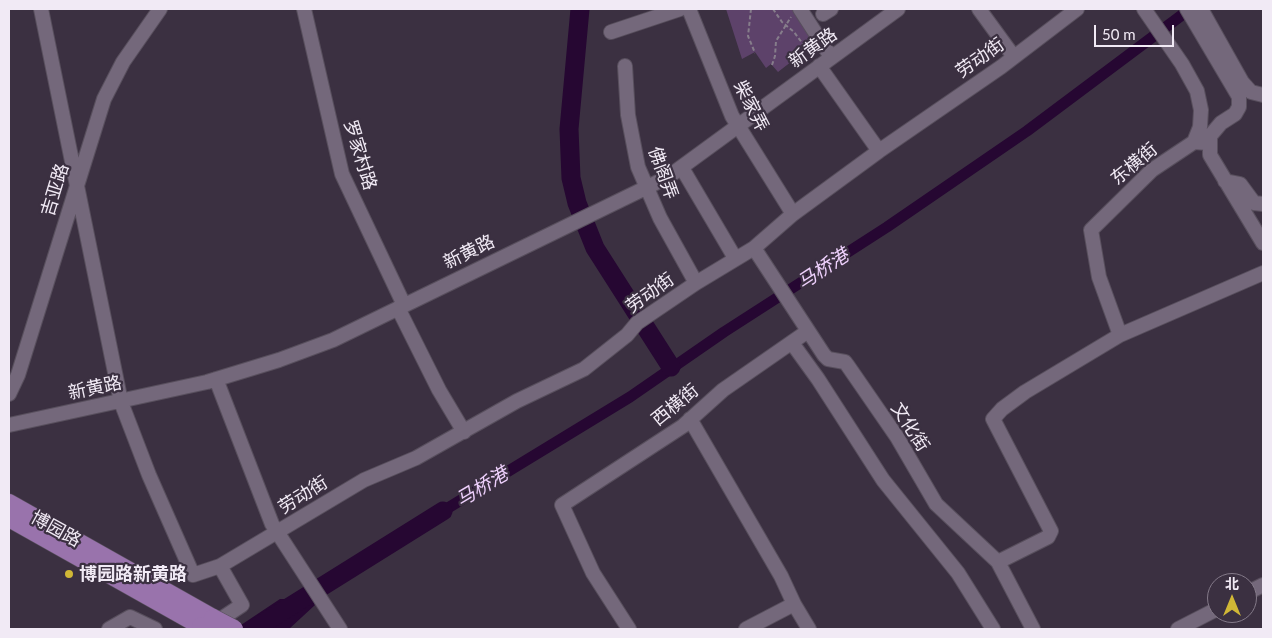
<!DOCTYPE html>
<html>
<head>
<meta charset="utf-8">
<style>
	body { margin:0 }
	#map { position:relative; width:1272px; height:638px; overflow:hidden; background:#3b3041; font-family:Lato,"Noto Sans SC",sans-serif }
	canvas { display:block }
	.frame { position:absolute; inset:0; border:10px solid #f1eaf5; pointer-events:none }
	.north { position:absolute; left:1207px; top:573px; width:50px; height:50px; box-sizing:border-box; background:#3b3041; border:1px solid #847a89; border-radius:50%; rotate:0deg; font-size:14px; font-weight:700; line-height:20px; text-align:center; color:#f1eaf5 }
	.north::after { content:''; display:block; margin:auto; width:18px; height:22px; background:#d0b736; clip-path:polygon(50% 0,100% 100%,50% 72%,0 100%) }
	.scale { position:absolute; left:1094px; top:25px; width:80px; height:22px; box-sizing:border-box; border:2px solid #f1eaf5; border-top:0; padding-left:6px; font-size:15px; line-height:18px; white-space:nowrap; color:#f1eaf5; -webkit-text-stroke:4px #3b3041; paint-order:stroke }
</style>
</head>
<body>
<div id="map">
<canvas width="1272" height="638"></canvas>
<div class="frame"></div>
<div class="north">北</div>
<div class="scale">50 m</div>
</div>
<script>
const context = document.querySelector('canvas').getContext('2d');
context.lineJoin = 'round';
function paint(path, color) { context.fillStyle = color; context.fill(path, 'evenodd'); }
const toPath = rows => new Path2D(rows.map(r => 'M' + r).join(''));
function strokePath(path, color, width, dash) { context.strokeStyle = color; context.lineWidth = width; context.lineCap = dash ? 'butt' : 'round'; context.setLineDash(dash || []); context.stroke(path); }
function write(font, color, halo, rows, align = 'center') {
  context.font = font + ' Lato,"Noto Sans SC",sans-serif'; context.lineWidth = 4.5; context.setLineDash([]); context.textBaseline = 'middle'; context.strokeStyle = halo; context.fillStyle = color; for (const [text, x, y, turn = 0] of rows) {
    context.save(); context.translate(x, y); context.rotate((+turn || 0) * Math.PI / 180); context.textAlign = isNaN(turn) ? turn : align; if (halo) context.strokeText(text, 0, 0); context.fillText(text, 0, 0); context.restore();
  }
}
paint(toPath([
	[726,9,797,9,819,47,809,55,805,51,778,72,771,64,766,68,755,52,742,59]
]), '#5d426a');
paint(toPath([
	[306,589,315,605,289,629,235,629,280,599,288,599]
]), '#260732');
strokePath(toPath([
	[443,511,630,397,724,332,887,227,1027,131,1190,9]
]), '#260732', 11);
strokePath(toPath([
	[580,9,569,129,571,178,577,203,595,248,671,367],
	[254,629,443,511]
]), '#260732', 19);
const minor = toPath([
	[41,9,121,402,149,475,193,575,220,566,364,480,416,458,517,401,584,369,627,335,637,323,696,283,754,248,793,214,879,151,1001,67,1077,9],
	[304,9,342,174,404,305],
	[689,9,732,116,793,214],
	[800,9,831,57],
	[979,9,1014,57],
	[1144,9,1182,64,1197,91,1201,110,1200,127,1194,142],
	[1187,9,1239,97,1239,107,1235,114,1221,123,1210,136,1210,155,1263,243],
	[1201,9,1242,82,1251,92,1263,95],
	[823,14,831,9],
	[611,32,680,9],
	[625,66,628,115,638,167,660,218,696,283],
	[819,66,879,151],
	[682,168,735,258],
	[1225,181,1240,184,1254,203,1263,204],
	[754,248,824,355,828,359,845,362,848,366,897,437,936,504,998,562,1033,629],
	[398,308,439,390,464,432],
	[1120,335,1099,277,1091,230,1152,170,1194,142,1208,143],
	[792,343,818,379,883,480,958,573,993,629],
	[216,379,272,524,340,629],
	[9,394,18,375,104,99,123,62,160,9],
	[690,419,781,576,794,604],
	[9,425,207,382,279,360,333,340,668,177,898,9],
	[998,562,1048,537,1051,531,993,419,1002,409,1025,392,1120,335,1263,273],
	[1247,593,1263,585],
	[212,625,242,605,220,566],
	[109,629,130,617,155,629],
	[629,629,593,573,562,505,683,426,723,390,808,331],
	[746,629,794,604,809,629],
	[1178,629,1217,609]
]);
const major = toPath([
	[9,503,213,618],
	[9,518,201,626]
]);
strokePath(minor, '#584f5d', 16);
strokePath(major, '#584f5d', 19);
strokePath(toPath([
	[751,9,748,36,755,53],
	[773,9,782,22,794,32,812,56],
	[772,65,775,56,776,41,791,17]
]), '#867d8b', 2, [4, 2.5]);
strokePath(minor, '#74687b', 14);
strokePath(major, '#9973ac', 18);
const majorBridge = toPath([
	[213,618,234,629],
	[201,626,208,629]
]);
strokePath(majorBridge, '#584f5d', 19, []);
strokePath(majorBridge, '#9973ac', 18);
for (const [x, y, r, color] of [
	[69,574,5,"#d0b736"]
]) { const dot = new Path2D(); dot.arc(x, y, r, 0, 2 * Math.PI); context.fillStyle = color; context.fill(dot); strokePath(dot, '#3b3041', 2); }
write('18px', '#f1eaf5', '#3b3041', [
	["新黄路",813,48,-36],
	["劳动街",980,58,-35],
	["柴家弄",751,106,63],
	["罗家村路",360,155,73],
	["东横街",1134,164,-40],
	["佛阁弄",663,173,70],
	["吉亚路",55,190,-73],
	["新黄路",469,252,-26],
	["劳动街",650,293,-36],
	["新黄路",95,388,-12],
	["西横街",675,405,-39],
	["文化街",910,427,57],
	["劳动街",303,495,-32],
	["博园路",56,529,29]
]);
write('bold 18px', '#f1eaf5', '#3b3041', [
	["博园路新黄路",79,574]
], 'left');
write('italic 19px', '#efd1fd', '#3b3041', [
	["马桥港",823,269,-33],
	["马桥港",482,487,-31]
]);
</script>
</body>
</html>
